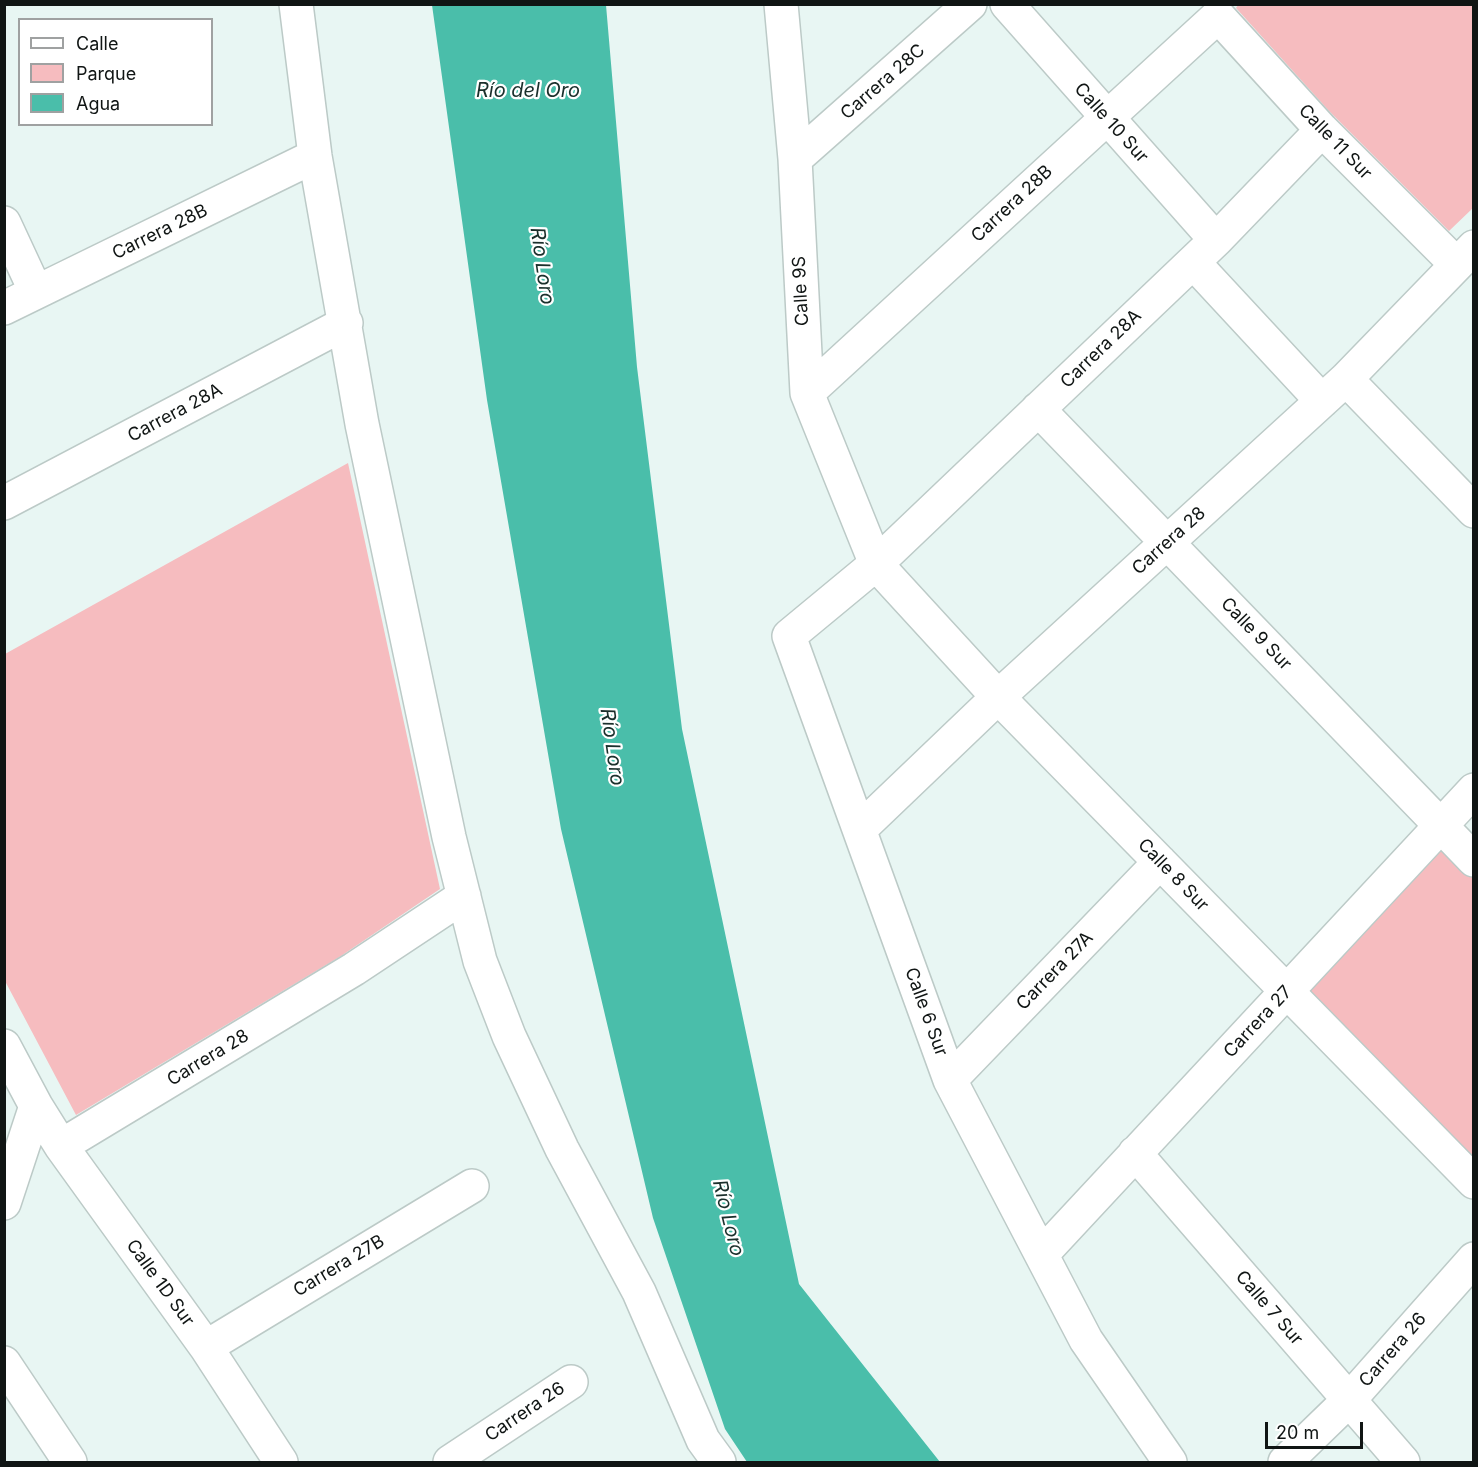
<!DOCTYPE html>
<html>
<head>
<meta charset="utf-8">
<style>
	body { margin:0 }
	#map { position:relative; width:1478px; height:1467px; overflow:hidden; background:#e8f6f3; font-family:Inter,sans-serif }
	canvas { display:block }
	.frame { position:absolute; inset:0; border:6px solid #101514; pointer-events:none }
	.legend { position:absolute; left:18px; top:18px; width:195px; height:108px; box-sizing:border-box; background:#fff; border:2px solid #9fa1a1; margin:0; padding:8px 10px; list-style:none; font-size:18px; color:#101514 }
	.legend li { display:flex; align-items:center; gap:12px; height:30px }
	.legend b { width:30px; border:2px solid #9fa1a1 }
	.scale { position:absolute; left:1265px; top:1422px; width:98px; height:27px; box-sizing:border-box; border:3px solid #101514; border-top:0; padding-left:8px; font-size:18px; line-height:21px; white-space:nowrap; color:#101514; -webkit-text-stroke:4px #fff; paint-order:stroke }
</style>
</head>
<body>
<div id="map">
<canvas width="1478" height="1467"></canvas>
<div class="frame"></div>
<ul class="legend">
<li><b style="height:8px;background:#fff"></b>Calle</li>
<li><b style="height:16px;background:#f6bcbf"></b>Parque</li>
<li><b style="height:16px;background:#4abeaa"></b>Agua</li>
</ul>
<div class="scale">20 m</div>
</div>
<script>
const context = document.querySelector('canvas').getContext('2d');
context.lineJoin = 'round';
function paint(path, color) { context.fillStyle = color; context.fill(path, 'evenodd'); }
const toPath = rows => new Path2D(rows.map(r => 'M' + r).join(''));
function strokePath(path, color, width, dash) { context.strokeStyle = color; context.lineWidth = width; context.lineCap = dash ? 'butt' : 'round'; context.setLineDash(dash || []); context.stroke(path); }
function write(font, color, halo, rows, align = 'center') {
  context.font = font + ' Inter,sans-serif'; context.lineWidth = 4.5; context.setLineDash([]); context.textBaseline = 'middle'; context.strokeStyle = halo; context.fillStyle = color; for (const [text, x, y, turn = 0] of rows) {
    context.save(); context.translate(x, y); context.rotate((+turn || 0) * Math.PI / 180); context.textAlign = isNaN(turn) ? turn : align; if (halo) context.strokeText(text, 0, 0); context.fillText(text, 0, 0); context.restore();
  }
}
paint(toPath([
	[1238,5,1473,5,1473,208,1449,231,1329,111,1236,8],
	[348,463,440,889,341,956,76,1115,5,981,5,654],
	[1439,825,1473,860,1473,1182,1287,991]
]), '#f6bcbf');
paint(toPath([
	[432,5,606,5,637,367,682,729,799,1284,940,1462,747,1462,725,1429,653,1218,561,829,487,400]
]), '#4abeaa');
const minor = toPath([
	[296,4,315,156,362,424,449,837,480,961,509,1036,562,1149,639,1292,703,1440,719,1462],
	[781,4,795,159,807,393,876,564,998,697,1474,1182],
	[1007,4,1216,240],
	[795,159,970,4],
	[4,223,36,292],
	[1193,262,1322,401],
	[4,308,315,156],
	[1346,379,1474,511],
	[807,393,1218,16,1322,130,1456,264],
	[1038,409,1474,860],
	[4,503,346,323],
	[860,829,998,697,1346,379,1474,247],
	[4,1046,36,1106,61,1146,206,1347,281,1462],
	[950,1080,1160,862],
	[61,1146,354,969,464,896],
	[1135,1153,1403,1462],
	[4,1203,36,1106],
	[1042,1254,1474,790],
	[206,1347,472,1186],
	[4,1363,70,1462],
	[450,1462,571,1382],
	[1170,1462,1086,1340,950,1080,789,636,876,564,1216,240,1322,130],
	[1285,1462,1349,1400,1474,1259]
]);
strokePath(minor, '#bccac7', 36);
strokePath(minor, '#fff', 33);
write('18px', '#101514', '#fff', [
	["Carrera 28C",883,82,-41],
	["Calle 10 Sur",1111,123,48],
	["Calle 11 Sur",1335,142,46],
	["Carrera 28B",1012,204,-43],
	["Carrera 28B",160,232,-26],
	["Calle 9S",801,291,-93],
	["Carrera 28A",1101,349,-44],
	["Carrera 28A",175,413,-28],
	["Carrera 28",1169,541,-42],
	["Calle 9 Sur",1256,634,46],
	["Calle 8 Sur",1173,875,46],
	["Carrera 27A",1055,971,-46],
	["Calle 6 Sur",926,1012,70],
	["Carrera 27",1258,1022,-47],
	["Carrera 28",208,1058,-31],
	["Carrera 27B",339,1266,-31],
	["Calle 1D Sur",160,1283,54],
	["Calle 7 Sur",1269,1308,49],
	["Carrera 26",1393,1350,-49],
	["Carrera 26",525,1412,-34]
]);
write('italic 20px', '#1b302c', '#fff', [
	["Río del Oro",528,91],
	["Río Loro",542,266,82],
	["Río Loro",612,747,82],
	["Río Loro",728,1218,76]
]);
</script>
</body>
</html>
